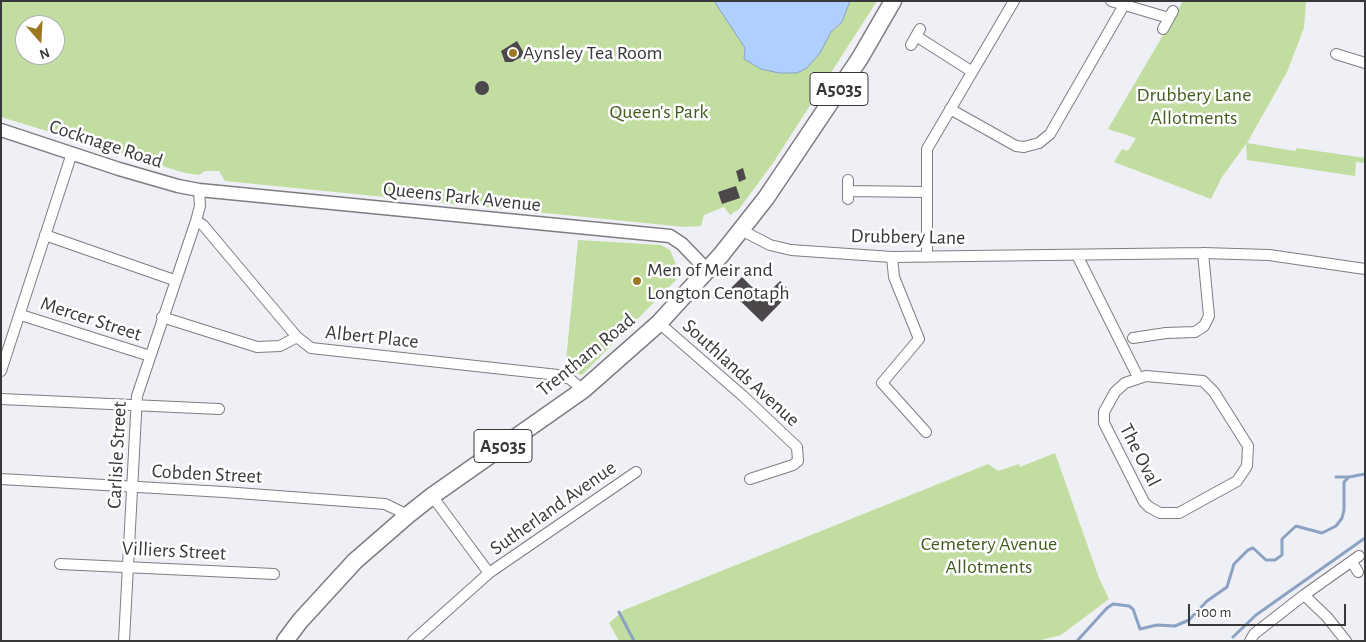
<!DOCTYPE html>
<html>
<head>
<meta charset="utf-8">
<style>
	body { margin:0 }
	#map { position:relative; width:1366px; height:642px; overflow:hidden; background:#eff0f6; font-family:"Alegreya Sans",sans-serif }
	canvas { display:block }
	.frame { position:absolute; inset:0; border:2px solid #37383a; pointer-events:none }
	.north { position:absolute; left:15px; top:15px; width:50px; height:50px; box-sizing:border-box; background:#fff; border:1px solid #afafb0; border-radius:50%; rotate:161deg; font-size:14px; font-weight:700; line-height:20px; text-align:center; color:#37383a }
	.north::after { content:''; display:block; margin:auto; width:18px; height:22px; background:#9c7824; clip-path:polygon(50% 0,100% 100%,50% 72%,0 100%) }
	.scale { position:absolute; left:1188px; top:604px; width:158px; height:22px; box-sizing:border-box; border:2px solid #37383a; border-top:0; padding-left:6px; font-size:15px; line-height:18px; white-space:nowrap; color:#37383a; -webkit-text-stroke:4px #fff; paint-order:stroke }
</style>
</head>
<body>
<div id="map">
<canvas width="1366" height="642"></canvas>
<div class="frame"></div>
<div class="north">N</div>
<div class="scale">100 m</div>
</div>
<script>
const context = document.querySelector('canvas').getContext('2d');
context.lineJoin = 'round';
function paint(path, color) { context.fillStyle = color; context.fill(path, 'evenodd'); }
const toPath = rows => new Path2D(rows.map(r => 'M' + r).join(''));
function strokePath(path, color, width, dash) { context.strokeStyle = color; context.lineWidth = width; context.lineCap = dash ? 'butt' : 'round'; context.setLineDash(dash || []); context.stroke(path); }
function write(font, color, halo, rows, align = 'center') {
  context.font = font + ' "Alegreya Sans",sans-serif'; context.lineWidth = 5; context.setLineDash([]); context.textBaseline = 'middle'; context.strokeStyle = halo; context.fillStyle = color; for (const [text, x, y, turn = 0] of rows) {
    context.save(); context.translate(x, y); context.rotate((+turn || 0) * Math.PI / 180); context.textAlign = isNaN(turn) ? turn : align; if (halo) context.strokeText(text, 0, 0); context.fillText(text, 0, 0); context.restore();
  }
}
paint(toPath([
	[1,1,877,1,773,163,739,209,730,215,724,207,704,215,701,226,685,227,225,181,219,171,205,171,199,175,185,173,1,117],
	[25,25,55,25,55,55,25,55],
	[1183,1,1306,1,1304,28,1287,72,1247,143,1295,151,1297,148,1365,158,1365,163,1356,162,1355,176,1247,160,1246,144,1222,177,1211,199,1114,162,1122,149,1128,151,1136,138,1108,129],
	[578,240,661,245,670,250,678,269,676,280,582,375,565,370],
	[1055,453,1099,578,1109,599,1061,635,1037,641,619,641,609,623,624,610,988,464,998,471,1019,464,1020,467]
]), '#c1dea0');
const water = toPath([
	[714,1,850,1,842,22,831,32,820,53,807,68,797,73,779,73,761,69,744,59,745,48,714,1]
]);
paint(water, '#afd0fe');
strokePath(water, '#8ba2c3', 1);
strokePath(toPath([
	[1336,477,1348,477],
	[619,612,634,641],
	[1233,637,1256,615,1365,538],
	[1077,641,1107,608,1113,604,1129,606,1133,609,1140,629,1157,625,1175,626,1189,620,1207,601,1227,587,1234,564,1248,550,1253,548,1266,560,1275,560,1282,555,1282,539,1296,526,1322,533,1336,526,1342,518,1344,510,1344,482,1349,477,1365,474]
]), '#8ba2c3', 3);
paint(toPath([
	[517,41,525,55,512,62,505,62,501,51],
	'475 88a7 7 0 1 1 14 0a7 7 0 1 1-14 0Z',
	[743,168,746,179,739,182,736,171],
	[736,186,740,198,722,204,718,192],
	[742,277,763,298,780,281,791,292,762,322,729,290]
]), '#4b474a');
const minor = toPath([
	[1111,1,1169,18],
	[1163,29,1173,11],
	[916,36,971,71],
	[911,45,920,29],
	[1336,54,1365,63],
	[950,109,1016,146,1024,147,1039,143,1050,134,1124,5],
	[848,180,848,199],
	[848,191,925,192],
	[196,221,203,225,297,337,311,348,558,375,570,379,583,390],
	[741,230,770,245,791,250,892,257,1203,253,1269,255,1365,269],
	[45,235,174,280],
	[1077,255,1138,377],
	[892,257,894,277,919,339,882,383,926,432],
	[927,257,927,149,1014,1],
	[21,315,150,356],
	[162,317,257,347,280,346,297,337],
	[659,323,743,396,797,447,798,461,793,465,750,479],
	[1133,338,1166,333,1195,332,1204,326,1209,316,1203,253],
	[1,371,72,153],
	[1146,376,1203,381,1214,392,1248,446,1247,466,1237,481,1179,513,1160,513,1149,507,1144,502,1104,423,1104,412,1115,392,1125,383,1146,376],
	[1,399,219,409],
	[1,479,224,492,385,504,408,515],
	[432,496,489,573],
	[1352,562,1358,572],
	[60,564,274,574],
	[1304,595,1327,617,1346,641],
	[124,641,137,396,196,221,200,206,199,190],
	[413,641,489,573,636,472],
	[1250,641,1254,634,1304,595,1359,556]
]);
const tertiary = toPath([
	[1,130,119,169,178,186,199,190,670,236,682,244,707,270]
]);
const primary = toPath([
	[285,641,300,621,355,561,408,515,432,496,583,390,659,323,721,255,766,198,860,58,893,1]
]);
strokePath(minor, '#7d7d82', 12);
strokePath(tertiary, '#7d7d82', 15);
strokePath(primary, '#7d7d82', 19);
strokePath(minor, '#fff', 10);
strokePath(tertiary, '#fff', 12);
strokePath(primary, '#fff', 16);
for (const [x, y, r, color] of [
	[513,53,5,"#9c7824"],
	[637,281,5,"#9c7824"]
]) { const dot = new Path2D(); dot.arc(x, y, r, 0, 2 * Math.PI); context.fillStyle = color; context.fill(dot); strokePath(dot, '#fff', 2); }
for (const [x, y, w] of [
	[839,89,58],
	[503,446,58]
]) { const box = new Path2D(); box.roundRect(x - w / 2, y - 16.5, w, 33, 4); context.fillStyle = '#fff'; context.fill(box); strokePath(box, '#37383a', 1); }
write('bold 19px', '#37383a', null, [
	["A5035",839,89],
	["A5035",503,446]
]);
write('20px', '#37383a', '#fff', [
	["Aynsley Tea Room",523,53],
	["Men of Meir and",647,270],
	["Longton Cenotaph",647,293]
], 'left');
write('20px', '#435c1f', '#fff', [
	["Drubbery Lane",1194,95],
	["Allotments",1194,118],
	["Queen's Park",659,112],
	["Cemetery Avenue",989,544],
	["Allotments",989,567]
]);
write('20px', '#37383a', '#fff', [
	["Cocknage Road",106,144,18],
	["Queens Park Avenue",462,197,6],
	["Drubbery Lane",908,237,1],
	["Mercer Street",91,319,18],
	["Albert Place",372,337,6],
	["Trentham Road",586,355,-39],
	["Southlands Avenue",741,373,42],
	["Carlisle Street",117,455,-87],
	["The Oval",1140,455,63],
	["Cobden Street",207,474,3],
	["Sutherland Avenue",553,508,-35],
	["Villiers Street",174,551,3]
]);
</script>
</body>
</html>
